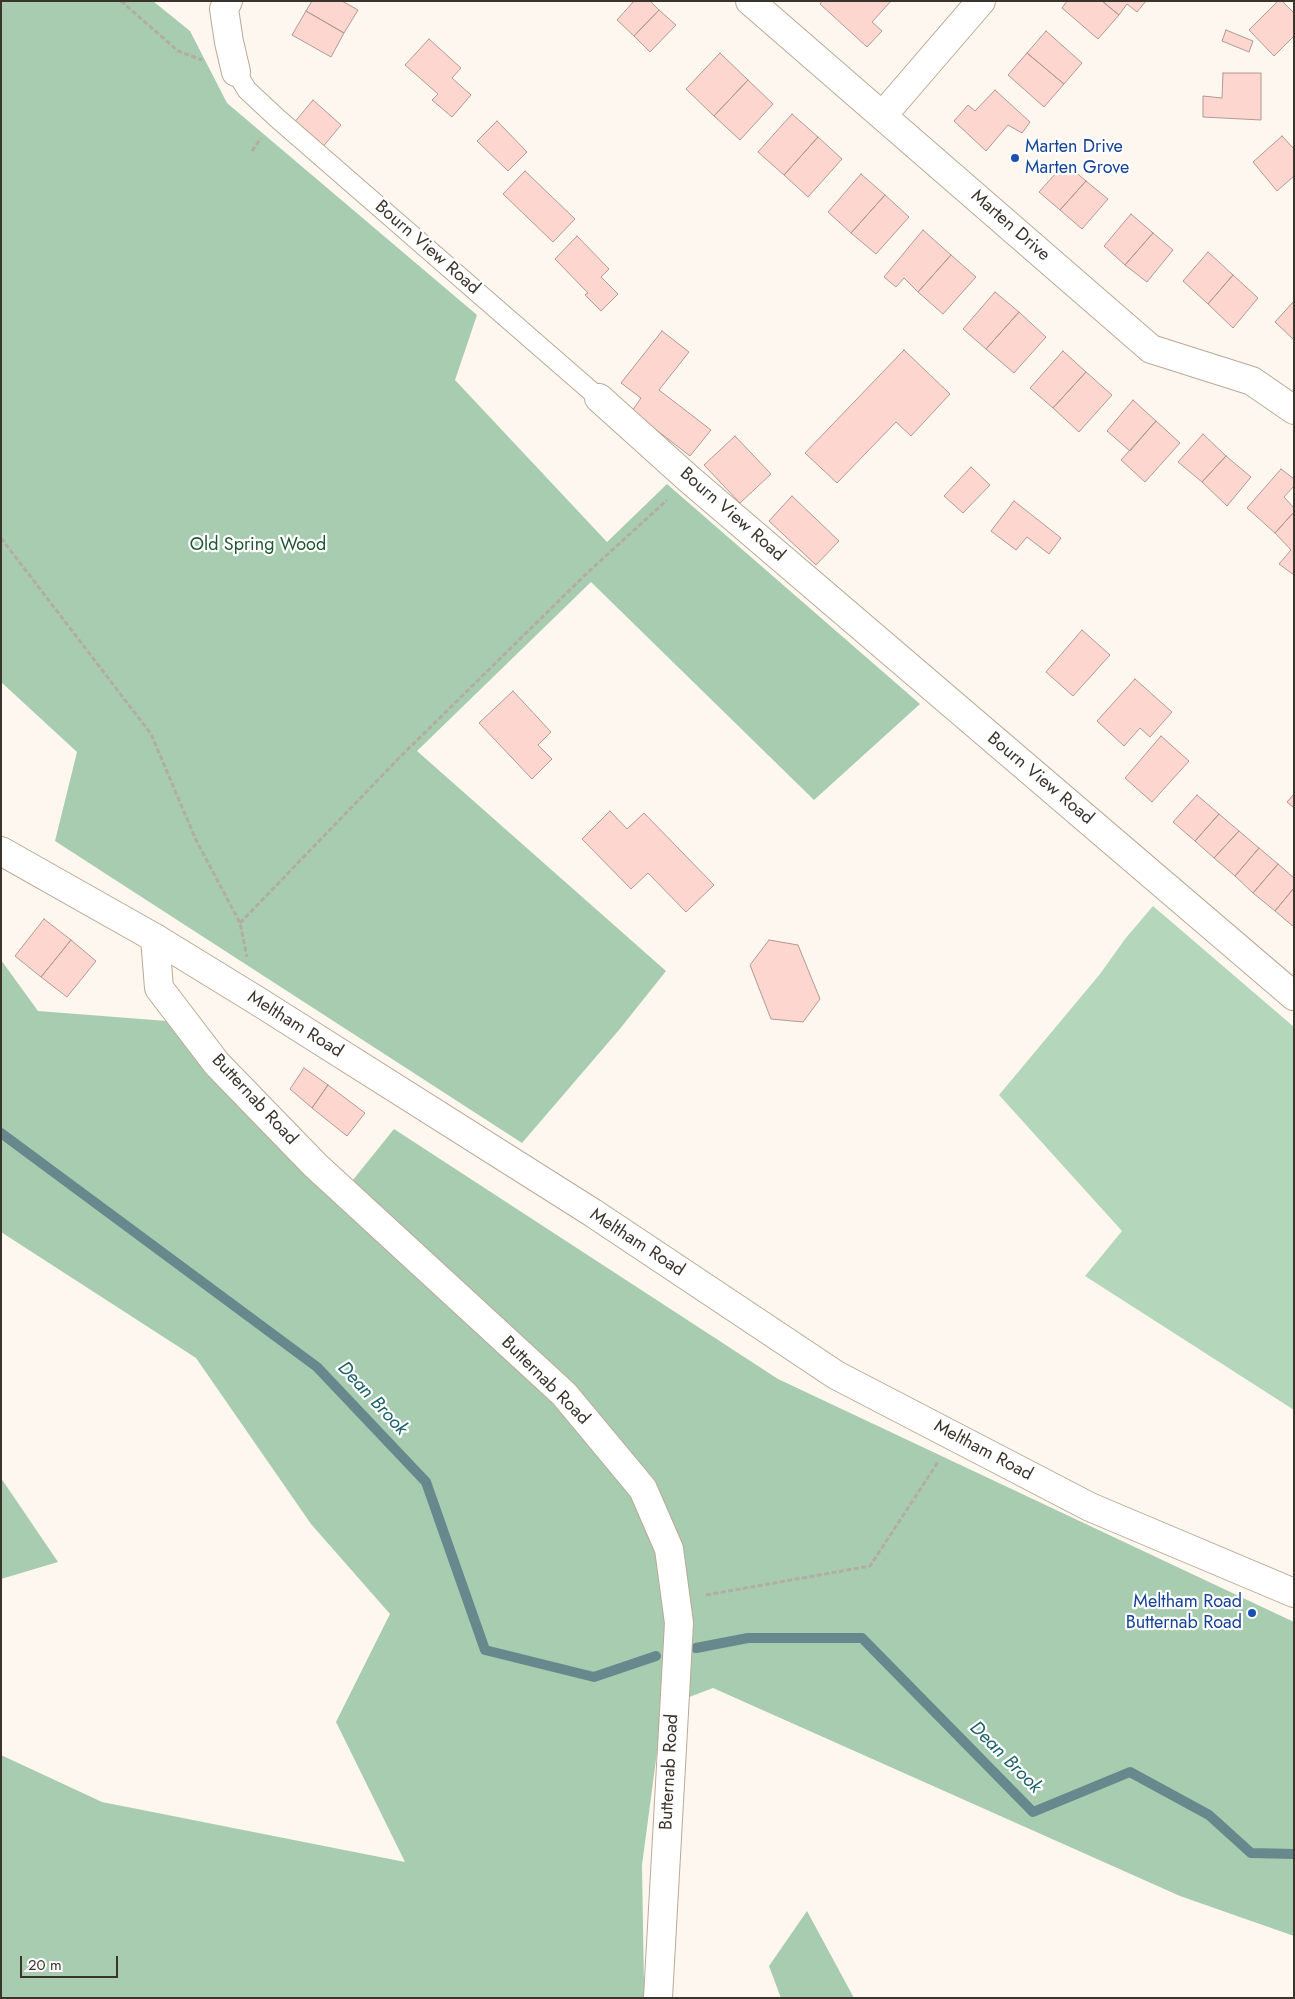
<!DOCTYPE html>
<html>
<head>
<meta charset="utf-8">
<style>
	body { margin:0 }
	#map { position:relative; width:1295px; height:1999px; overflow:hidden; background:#fef7ef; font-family:Jost,sans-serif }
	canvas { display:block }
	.frame { position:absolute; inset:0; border:2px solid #3b342c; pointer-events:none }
	.scale { position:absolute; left:20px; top:1956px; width:98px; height:22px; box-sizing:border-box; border:2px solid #3b342c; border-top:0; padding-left:6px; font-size:15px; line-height:18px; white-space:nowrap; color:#3b342c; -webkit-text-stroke:4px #fff; paint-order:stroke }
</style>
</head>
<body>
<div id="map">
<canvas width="1295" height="1999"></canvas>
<div class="frame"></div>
<div class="scale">20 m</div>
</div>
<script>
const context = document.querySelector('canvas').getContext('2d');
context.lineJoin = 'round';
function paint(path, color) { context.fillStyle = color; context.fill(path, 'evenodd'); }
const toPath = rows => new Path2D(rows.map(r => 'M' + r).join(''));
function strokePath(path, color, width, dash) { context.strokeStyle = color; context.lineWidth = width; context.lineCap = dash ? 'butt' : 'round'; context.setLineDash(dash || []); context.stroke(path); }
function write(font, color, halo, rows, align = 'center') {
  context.font = font + ' Jost,sans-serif'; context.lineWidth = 4.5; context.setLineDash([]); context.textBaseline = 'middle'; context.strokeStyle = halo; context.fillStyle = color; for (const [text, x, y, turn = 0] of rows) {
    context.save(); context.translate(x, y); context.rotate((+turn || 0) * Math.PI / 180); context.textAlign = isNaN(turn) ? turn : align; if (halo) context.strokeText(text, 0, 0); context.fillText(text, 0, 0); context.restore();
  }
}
paint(toPath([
	[1153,906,1294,1027,1294,1410,1085,1276,1122,1231,999,1095,1100,974,1125,939]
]), '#b4d6bb');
paint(toPath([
	[1,1,153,1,190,31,227,103,477,315,455,380,607,542,667,484,920,704,814,800,591,582,417,751,666,971,619,1030,522,1143,55,841,77,752,1,682],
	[1,960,38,1011,167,1021,336,1201,394,1129,778,1379,1294,1622,1294,1936,1180,1896,713,1688,663,1707,642,1865,644,1984,652,1998,1,1998,1,1755,102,1802,405,1862,336,1722,390,1614,311,1524,196,1358,1,1232],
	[1,1478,58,1562,1,1579],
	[807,1911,854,1998,781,1998,769,1966]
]), '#a8ccb0');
strokePath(toPath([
	[1,1133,317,1367,426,1482,485,1650,594,1677,656,1656],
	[696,1648,748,1638,862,1638,1033,1812,1130,1772,1209,1815,1251,1853,1294,1854]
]), '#67898d', 10);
const building = toPath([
	[312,1,342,1,358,10,344,33,306,11,312,1],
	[634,1,650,1,659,10,634,36,617,20,634,1],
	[822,1,891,1,872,22,882,31,867,47,820,4,822,1],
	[1067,1,1102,1,1119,15,1098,39,1062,8,1067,1],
	[1102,1,1146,1,1137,12,1127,4,1119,15,1102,1],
	[1278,1,1282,1,1294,13,1294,36,1274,56,1249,30,1278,1],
	[659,10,676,25,650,52,634,36,659,10],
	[306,11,344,33,331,57,292,35,306,11],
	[1226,30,1253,41,1249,52,1222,41,1226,30],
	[1046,31,1082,63,1064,84,1027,53,1046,31],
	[429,39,461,68,452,78,471,95,452,117,432,100,438,94,405,65,429,39],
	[720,53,748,80,714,116,686,89,720,53],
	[1027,53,1064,84,1044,107,1008,75,1027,53],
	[1223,73,1261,73,1261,120,1203,117,1203,96,1222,98,1223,73],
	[748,80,773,104,740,140,714,116,748,80],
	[995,90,1030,122,1022,133,1008,125,986,151,954,121,968,105,975,111,995,90],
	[313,100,341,125,321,149,293,124,313,100],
	[792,114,818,137,784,175,758,152,792,114],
	[497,121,527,152,508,171,477,141,497,121],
	[1282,136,1294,149,1294,176,1277,191,1253,162,1282,136],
	[818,137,842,159,808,197,784,175,818,137],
	[1065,163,1086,181,1060,210,1039,192,1065,163],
	[525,171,575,219,553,242,503,194,525,171],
	[861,174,885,195,851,233,828,212,861,174],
	[1086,181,1108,199,1082,229,1060,210,1086,181],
	[885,195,909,217,876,254,851,233,885,195],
	[1131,214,1153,233,1125,265,1104,246,1131,214],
	[923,230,951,255,918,292,904,278,896,287,884,277,923,230],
	[1153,233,1173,250,1147,282,1125,265,1153,233],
	[577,236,609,269,601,277,618,294,601,311,585,295,588,293,555,259,577,236],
	[1208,252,1233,275,1208,304,1183,281,1208,252],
	[951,255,976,277,943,314,918,292,951,255],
	[1233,275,1258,298,1233,328,1208,304,1233,275],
	[995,292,1019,312,986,349,963,329,995,292],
	[1294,301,1294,340,1275,322,1294,301],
	[1019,312,1046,337,1014,373,986,349,1019,312],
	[662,331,689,352,659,390,711,430,690,456,632,411,641,398,621,383,662,331],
	[904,350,950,394,911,436,896,422,837,483,805,453,904,350],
	[1063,351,1086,372,1053,408,1030,388,1063,351],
	[1086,372,1112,395,1079,432,1053,408,1086,372],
	[1133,400,1156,421,1130,451,1107,431,1133,400],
	[1156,421,1180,443,1145,482,1121,460,1156,421],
	[1203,434,1226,456,1202,482,1178,462,1203,434],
	[735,436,771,474,740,503,704,465,735,436],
	[1226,456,1251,477,1227,506,1202,482,1226,456],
	[971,467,990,485,963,513,944,496,971,467],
	[1281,469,1294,479,1294,486,1284,497,1294,508,1294,512,1275,533,1247,508,1281,469],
	[792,496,839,541,816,565,769,521,792,496],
	[1014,501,1061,538,1049,554,1027,537,1016,550,991,531,1014,501],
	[1294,512,1294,575,1279,564,1291,550,1275,533,1294,512],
	[1082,630,1110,655,1073,696,1046,672,1082,630],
	[1135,679,1172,712,1150,737,1140,728,1124,746,1097,721,1135,679],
	[513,691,551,732,538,745,552,759,532,779,479,723,513,691],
	[1161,736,1189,761,1152,802,1125,778,1161,736],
	[1294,794,1294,808,1287,802,1294,794],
	[1197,795,1219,814,1195,841,1173,822,1197,795],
	[610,811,627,829,644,813,714,885,686,912,648,873,631,889,582,839,610,811],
	[1219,814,1239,831,1214,858,1195,841,1219,814],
	[1239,831,1259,848,1235,876,1214,858,1239,831],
	[1259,848,1278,864,1253,893,1235,876,1259,848],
	[1278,864,1294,878,1294,888,1275,911,1253,893,1278,864],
	[1294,888,1294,927,1275,911,1294,888],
	[44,919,71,940,41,977,15,956,44,919],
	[71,940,96,961,67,997,41,977,71,940],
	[769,940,798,945,820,999,803,1022,771,1019,750,965,769,940],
	[304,1068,328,1085,312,1108,290,1089,304,1068],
	[328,1085,365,1113,347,1136,312,1108,328,1085]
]);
paint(building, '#fcd6cf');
strokePath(building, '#b29894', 1);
const service = toPath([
	[236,72,247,90,277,118,599,398]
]);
const minor = toPath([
	[228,1,224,9,229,42,236,72],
	[750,1,1151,349,1252,381,1294,410],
	[883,115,981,1],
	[599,398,689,479,1294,996],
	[155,938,159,988,217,1064,315,1165,564,1394,643,1489,669,1549,679,1623,658,1998]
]);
const secondary = toPath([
	[1,851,155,938,256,1000,593,1213,836,1375,1090,1507,1294,1593]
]);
strokePath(service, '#baa997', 21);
strokePath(minor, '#baa997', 30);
strokePath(secondary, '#baa997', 30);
strokePath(toPath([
	[121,1,178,51,202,60],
	[252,151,261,138],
	[1,538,151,734,196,840,240,923,247,957],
	[240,923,399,758,585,575,667,500],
	[706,1595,870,1566,938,1462]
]), '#b3aca4', 3, [5, 2.5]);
strokePath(service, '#fff', 19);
strokePath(minor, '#fff', 28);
strokePath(secondary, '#fff', 28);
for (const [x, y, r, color] of [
	[1015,158,5,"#1a4fb4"],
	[1252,1613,5,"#1a4fb4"]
]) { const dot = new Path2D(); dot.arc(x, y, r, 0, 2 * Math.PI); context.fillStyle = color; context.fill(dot); strokePath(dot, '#fff', 2); }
write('18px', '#164399', '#fff', [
	["Marten Drive",1025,148],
	["Marten Grove",1025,169],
	["Meltham Road",1242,1603,"right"],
	["Butternab Road",1242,1624,"right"]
], 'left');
write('18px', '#3b342c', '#fff', [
	["Marten Drive",1010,226,41],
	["Bourn View Road",427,248,41],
	["Bourn View Road",732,515,41],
	["Bourn View Road",1040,779,40],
	["Meltham Road",295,1025,32],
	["Butternab Road",254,1100,47],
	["Meltham Road",637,1243,33],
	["Butternab Road",545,1381,45],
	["Meltham Road",983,1451,28],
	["Butternab Road",670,1772,-87]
]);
write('18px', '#1f5630', '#fff', [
	["Old Spring Wood",258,546]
]);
write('italic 19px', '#1d626c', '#fff', [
	["Dean Brook",372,1399,47],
	["Dean Brook",1005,1758,45]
]);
</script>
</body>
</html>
